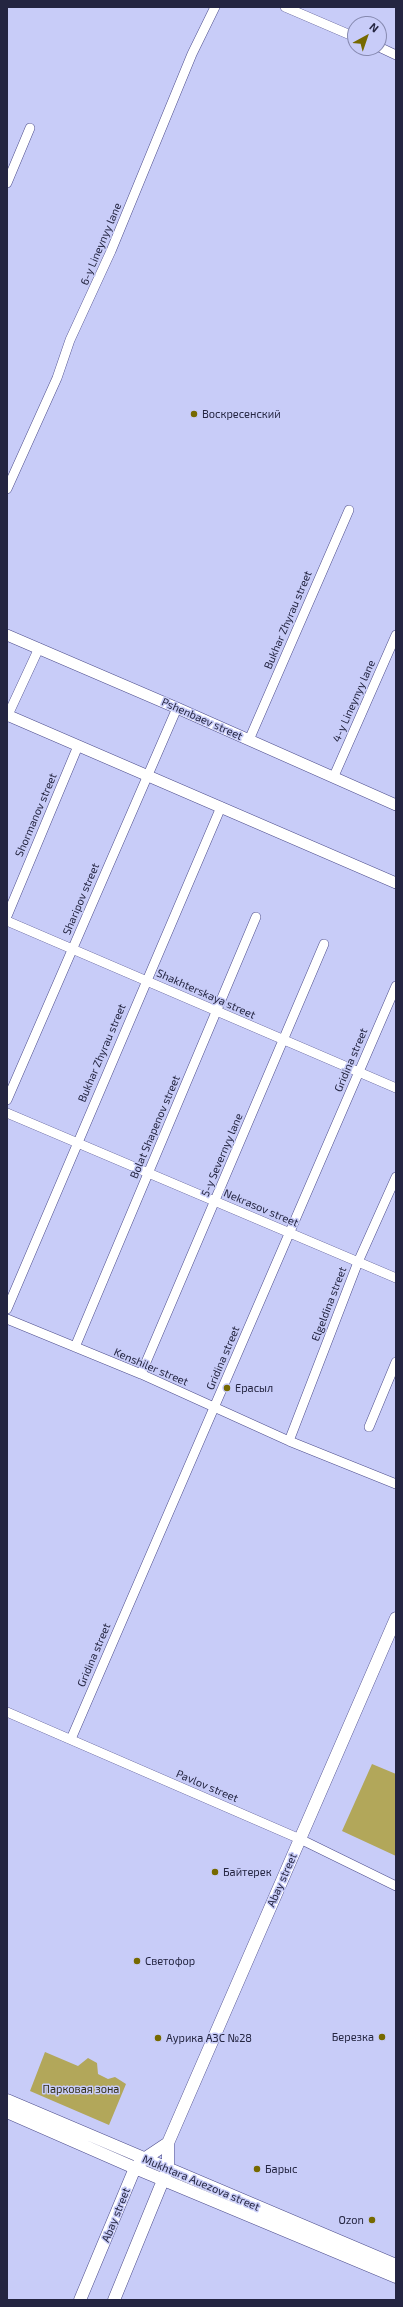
<!DOCTYPE html>
<html>
<head>
<meta charset="utf-8">
<style>
	body { margin:0 }
	#map { position:relative; width:403px; height:2307px; overflow:hidden; background:#c8ccf8; font-family:"Exo 2",sans-serif }
	canvas { display:block }
	.frame { position:absolute; inset:0; border:8px solid #242541; pointer-events:none }
	.north { position:absolute; left:347px; top:16px; width:40px; height:40px; box-sizing:border-box; background:#c8ccf8; border:1px solid #8689af; border-radius:50%; rotate:40deg; font-size:11px; font-weight:700; line-height:16px; text-align:center; color:#242541 }
	.north::after { content:''; display:block; margin:auto; width:14px; height:18px; background:#766900; clip-path:polygon(50% 0,100% 100%,50% 72%,0 100%) }
</style>
</head>
<body>
<div id="map">
<canvas width="403" height="2307"></canvas>
<div class="frame"></div>
<div class="north">N</div>
</div>
<script>
const context = document.querySelector('canvas').getContext('2d');
context.lineJoin = 'round';
function paint(path, color) { context.fillStyle = color; context.fill(path, 'evenodd'); }
const toPath = rows => new Path2D(rows.map(r => 'M' + r).join(''));
function strokePath(path, color, width, dash) { context.strokeStyle = color; context.lineWidth = width; context.lineCap = dash ? 'butt' : 'round'; context.setLineDash(dash || []); context.stroke(path); }
function write(font, color, halo, rows, align = 'center') {
  context.font = font + ' "Exo 2",sans-serif'; context.lineWidth = 3; context.setLineDash([]); context.textBaseline = 'middle'; context.strokeStyle = halo; context.fillStyle = color; for (const [text, x, y, turn = 0] of rows) {
    context.save(); context.translate(x, y); context.rotate((+turn || 0) * Math.PI / 180); context.textAlign = isNaN(turn) ? turn : align; if (halo) context.strokeText(text, 0, 0); context.fillText(text, 0, 0); context.restore();
  }
}
paint(toPath([
	[372,1764,396,1774,396,1856,342,1831],
	[45,2052,78,2066,88,2058,97,2063,98,2074,108,2079,115,2077,126,2084,109,2125,30,2091]
]), '#b2a75a');
const minor = toPath([
	[285,7,355,37],
	[379,47,396,55],
	[7,183,30,128],
	[7,489,57,378,70,340,111,251,192,54,215,7],
	[7,717,39,648],
	[249,740,349,510],
	[334,776,396,635],
	[7,916,78,746],
	[7,921,396,1088],
	[7,1100,177,708],
	[7,1113,396,1278],
	[7,1309,221,807],
	[7,1319,141,1374,289,1441,396,1484],
	[75,1347,256,917],
	[141,1374,324,944],
	[369,1427,396,1362],
	[289,1441,358,1262,396,1177],
	[7,1712,300,1839,396,1886],
	[71,1739,396,986]
]);
const tertiary = toPath([
	[7,635,177,708,396,805],
	[7,715,396,883]
]);
const secondary = toPath([
	[7,2100,396,2265],
	[7,2112,135,2168,396,2277],
	[80,2300,135,2168,144,2159,168,2143,396,1618],
	[114,2300,168,2168,168,2143]
]);
strokePath(minor, '#4d4d8c', 10);
strokePath(tertiary, '#4d4d8c', 12);
strokePath(secondary, '#4d4d8c', 13);
strokePath(minor, '#fff', 9);
strokePath(tertiary, '#fff', 11);
strokePath(secondary, '#fff', 12);
for (const [x, y, r, color] of [
	[194,414,4,"#766900"],
	[227,1388,4,"#766900"],
	[215,1872,4,"#766900"],
	[137,1961,4,"#766900"],
	[382,2037,4,"#766900"],
	[158,2038,4,"#766900"],
	[257,2169,4,"#766900"],
	[372,2220,4,"#766900"]
]) { const dot = new Path2D(); dot.arc(x, y, r, 0, 2 * Math.PI); context.fillStyle = color; context.fill(dot); strokePath(dot, '#c8ccf8', 1.5); }
write('11px', '#242541', '#c8ccf8', [
	["6-y Lineynyy lane",101,244,-67],
	["Bukhar Zhyrau street",288,620,-67],
	["4-y Lineynyy lane",354,701,-66],
	["Pshenbaev street",202,719,24],
	["Shormanov street",36,815,-67],
	["Sharipov street",81,899,-67],
	["Shakhterskaya street",206,994,24],
	["Bukhar Zhyrau street",102,1053,-67],
	["Gridina street",351,1060,-67],
	["Bolat Shapenov street",155,1127,-67],
	["5-y Severnyy lane",222,1155,-67],
	["Nekrasov street",261,1208,23],
	["Elgeldina street",329,1304,-69],
	["Gridina street",223,1358,-67],
	["Kenshiler street",151,1367,23],
	["Gridina street",94,1655,-67],
	["Pavlov street",207,1786,23],
	["Abay street",282,1880,-66],
	["Mukhtara Auezova street",201,2183,23],
	["Abay street",116,2215,-68]
]);
write('11px', '#242541', '#c8ccf8', [
	["Воскресенский",202,414],
	["Ерасыл",235,1388],
	["Байтерек",223,1872],
	["Светофор",145,1961],
	["Березка",374,2037,"right"],
	["Аурика АЗС №28",166,2038],
	["Барыс",265,2169],
	["Ozon",364,2220,"right"]
], 'left');
write('11px', '#333019', '#c8ccf8', [
	["Парковая зона",81,2089]
]);
</script>
</body>
</html>
